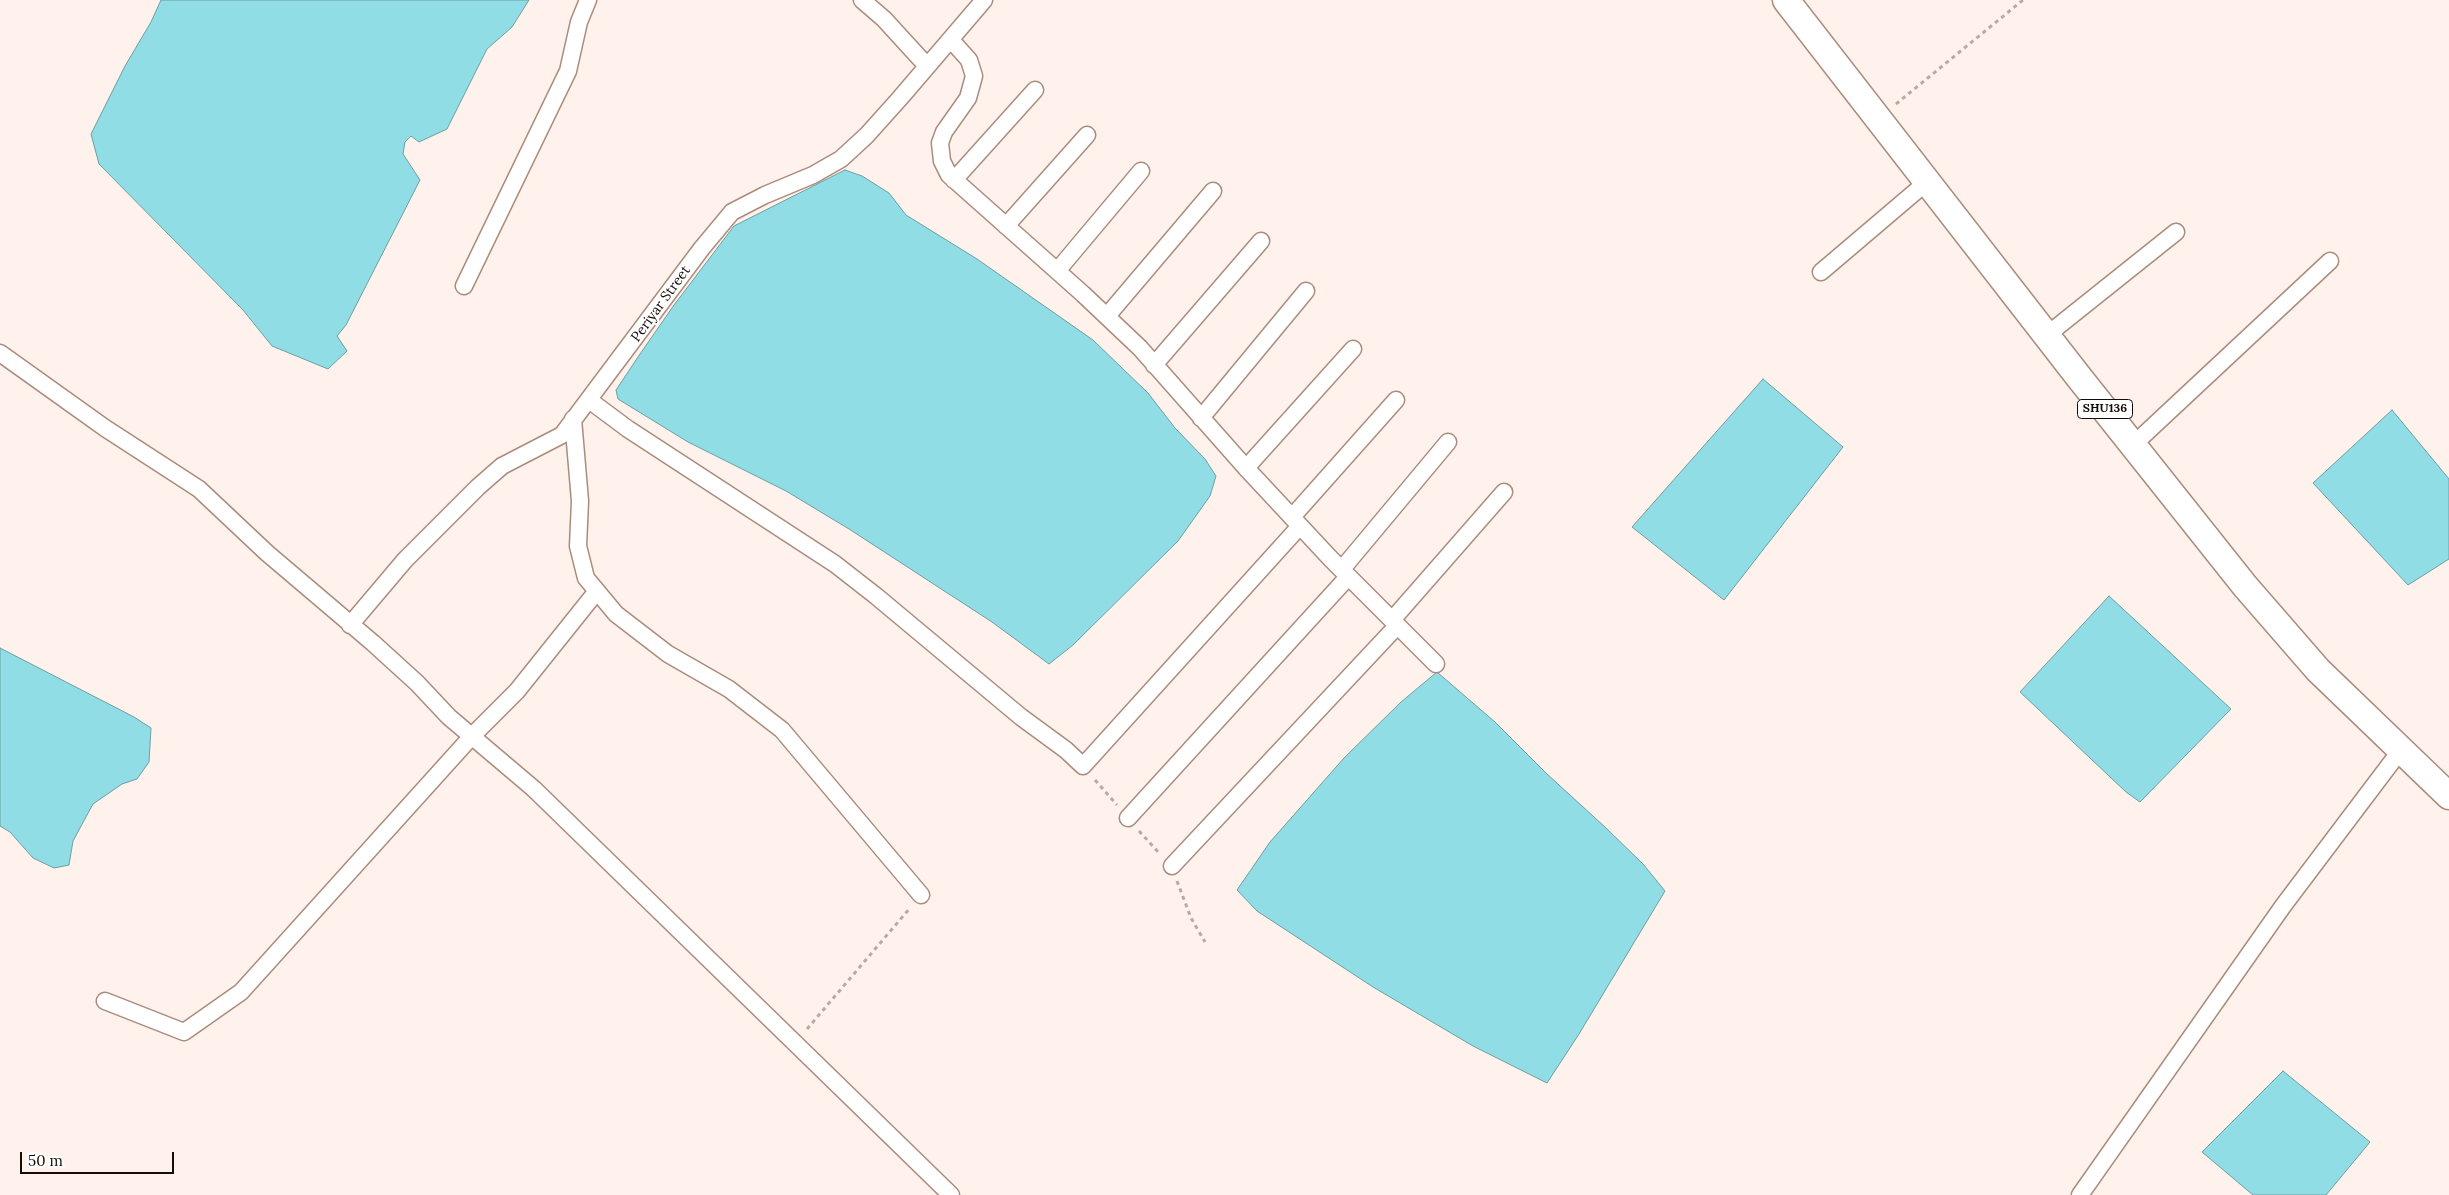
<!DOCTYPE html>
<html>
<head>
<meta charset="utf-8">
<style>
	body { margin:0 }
	#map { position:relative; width:2449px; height:1195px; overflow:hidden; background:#fff1eb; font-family:Lora,serif }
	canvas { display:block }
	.scale { position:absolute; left:20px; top:1152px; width:154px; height:22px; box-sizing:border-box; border:2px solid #160c07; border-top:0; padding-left:6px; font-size:15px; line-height:18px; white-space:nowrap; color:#160c07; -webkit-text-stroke:4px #fff; paint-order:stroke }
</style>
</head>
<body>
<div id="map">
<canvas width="2449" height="1195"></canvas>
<div class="scale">50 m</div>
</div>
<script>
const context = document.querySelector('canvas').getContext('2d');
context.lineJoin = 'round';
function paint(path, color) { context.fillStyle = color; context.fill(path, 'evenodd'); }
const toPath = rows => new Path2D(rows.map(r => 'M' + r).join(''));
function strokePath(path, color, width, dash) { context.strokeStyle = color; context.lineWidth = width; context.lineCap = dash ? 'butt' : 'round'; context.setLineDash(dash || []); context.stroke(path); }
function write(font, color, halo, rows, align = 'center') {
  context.font = font + ' Lora,serif'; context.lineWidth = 4; context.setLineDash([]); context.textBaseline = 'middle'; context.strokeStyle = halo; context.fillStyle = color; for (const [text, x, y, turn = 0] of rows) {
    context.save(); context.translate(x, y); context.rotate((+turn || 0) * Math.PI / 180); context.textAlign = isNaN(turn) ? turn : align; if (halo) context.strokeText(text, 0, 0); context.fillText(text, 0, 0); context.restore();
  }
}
const water = toPath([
	[161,0,529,0,512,27,487,49,447,129,419,142,411,136,405,142,403,154,420,180,346,325,337,336,347,351,328,369,272,346,243,310,99,164,91,134,125,66,151,22,161,0],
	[845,170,862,176,889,193,906,215,977,259,1093,340,1148,393,1175,428,1205,459,1216,476,1210,496,1178,541,1073,645,1049,664,992,622,849,529,786,491,688,442,618,399,616,390,640,354,674,305,734,226,845,170],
	[1763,379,1843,447,1724,600,1632,527,1763,379],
	[2392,410,2449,479,2449,559,2408,585,2313,483,2392,410],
	[2109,596,2231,709,2140,802,2126,792,2020,692,2109,596],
	[0,648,134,717,151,728,149,762,137,779,122,784,93,804,73,841,69,865,54,868,33,858,10,832,0,826,0,648],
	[1437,672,1495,722,1547,774,1605,827,1643,864,1665,891,1579,1034,1547,1083,1473,1046,1373,987,1257,911,1237,890,1270,842,1344,758,1401,702,1437,672],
	[2283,1071,2370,1142,2326,1195,2253,1195,2202,1152,2283,1071]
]);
paint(water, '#91dde5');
strokePath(water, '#6c9ea2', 1);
const minor = toPath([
	[862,0,884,19,927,66],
	[951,40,969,60,974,76,968,98,944,132,940,143,942,161,949,175,1083,294,1140,348,1246,468,1330,558,1436,664],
	[954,180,1035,90],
	[1006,226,1087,135],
	[1057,271,1141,171],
	[1821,272,1928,181],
	[464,286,568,71,579,22,588,0],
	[1107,316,1213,191],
	[2047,335,2176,232],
	[0,353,105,428,199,489,267,553,373,643,417,683,449,717,534,789,951,1195],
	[1154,365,1261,241],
	[589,400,628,429,835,564,876,596,1021,717,1066,750,1083,766,1300,526],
	[1201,418,1306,291],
	[573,419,580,501,578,546,586,578,616,614,668,654,729,689,782,730,921,895],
	[2133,445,2330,261],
	[1246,468,1353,349],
	[1292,517,1396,400],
	[1342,569,1448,442],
	[1392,620,1504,492],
	[350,625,405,560,478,487,502,466,562,435,702,248,732,212,765,195,813,175,841,159,867,135,901,97,984,0],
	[1128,818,1348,577],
	[1172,866,1397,626],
	[105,1001,184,1032,241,992,472,736,517,691,597,591],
	[2080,1195,2283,906,2400,751]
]);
const primary = toPath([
	[1786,0,2078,376,2245,586,2318,670,2449,796]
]);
strokePath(minor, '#aa8c7d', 19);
strokePath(primary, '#aa8c7d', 29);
strokePath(toPath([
	[1896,104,2023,0],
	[1095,780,1117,805],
	[1139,831,1160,854],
	[1177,881,1191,918,1205,942],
	[807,1029,910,908]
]), '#b7aba5', 3, [4, 4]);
strokePath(minor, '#fff', 16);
strokePath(primary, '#fff', 26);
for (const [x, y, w] of [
	[2105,409,55]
]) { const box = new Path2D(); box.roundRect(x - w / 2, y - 9.5, w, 19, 4); context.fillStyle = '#fff'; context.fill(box); strokePath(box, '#160c07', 1); }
write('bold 12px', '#160c07', null, [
	["SHU136",2105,409]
]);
write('14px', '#160c07', '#fff', [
	["Periyar Street",661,304,-54]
]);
</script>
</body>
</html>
